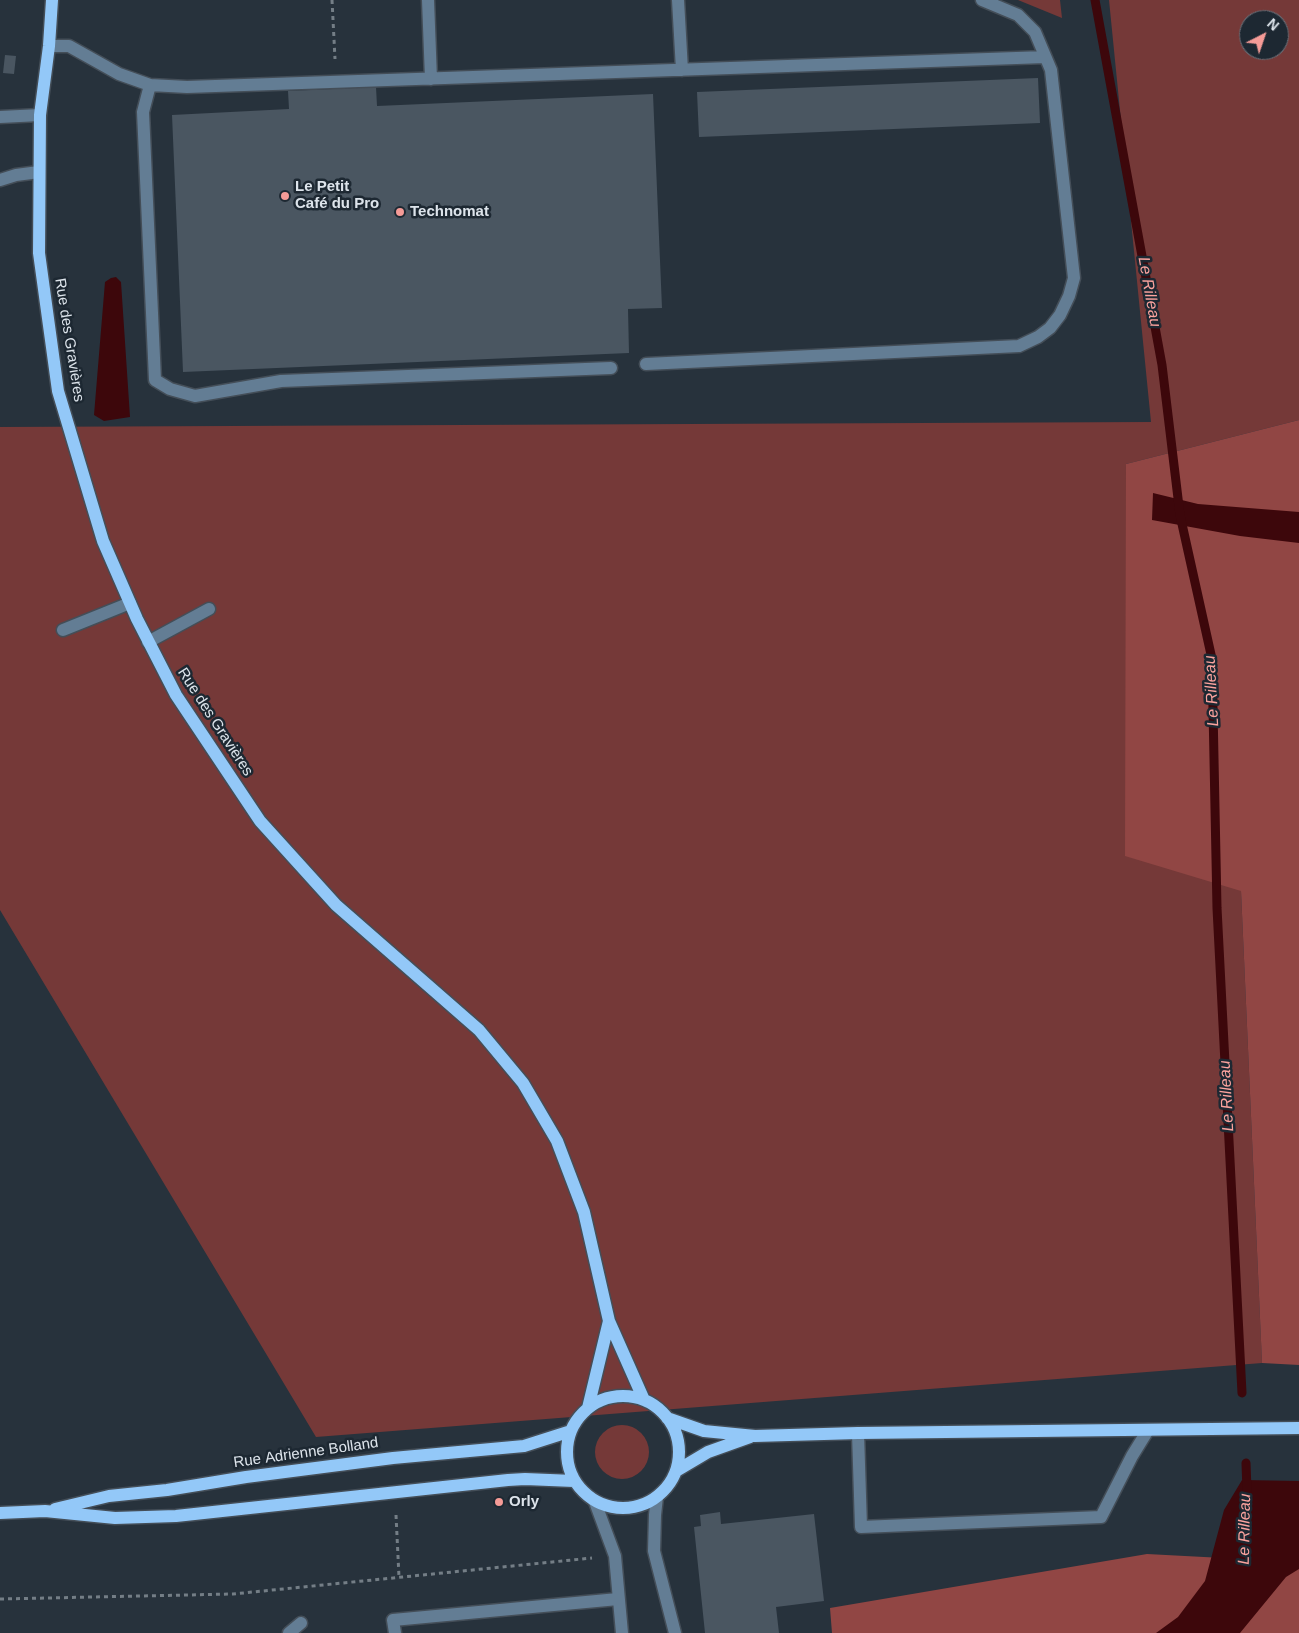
<!DOCTYPE html>
<html>
<head>
<meta charset="utf-8">
<style>
	body { margin:0 }
	#map { position:relative; width:1299px; height:1633px; overflow:hidden; background:#27323c; font-family:Helvetica,sans-serif }
	canvas { display:block }
	.north { position:absolute; left:1239px; top:10px; width:50px; height:50px; box-sizing:border-box; background:#1d2832; border:1px solid #6a737c; border-radius:50%; rotate:41deg; font-size:14px; font-weight:700; line-height:20px; text-align:center; color:#dde4eb }
	.north::after { content:''; display:block; margin:auto; width:18px; height:22px; background:#f59b97; clip-path:polygon(50% 0,100% 100%,50% 72%,0 100%) }
</style>
</head>
<body>
<div id="map">
<canvas width="1299" height="1633"></canvas>
<div class="north">N</div>
</div>
<script>
const context = document.querySelector('canvas').getContext('2d');
context.lineJoin = 'round';
function paint(path, color) { context.fillStyle = color; context.fill(path, 'evenodd'); }
const toPath = rows => new Path2D(rows.map(r => 'M' + r).join(''));
function strokePath(path, color, width, dash) { context.strokeStyle = color; context.lineWidth = width; context.lineCap = dash ? 'butt' : 'round'; context.setLineDash(dash || []); context.stroke(path); }
function write(font, color, halo, rows, align = 'center') {
  context.font = font + ' Helvetica,sans-serif'; context.lineWidth = 5; context.setLineDash([]); context.textBaseline = 'middle'; context.strokeStyle = halo; context.fillStyle = color; for (const [text, x, y, turn = 0] of rows) {
    context.save(); context.translate(x, y); context.rotate((+turn || 0) * Math.PI / 180); context.textAlign = isNaN(turn) ? turn : align; if (halo) context.strokeText(text, 0, 0); context.fillText(text, 0, 0); context.restore();
  }
}
paint(toPath([
	[1018,0,1060,0,1062,18],
	[1109,0,1299,0,1299,420,1126,464,1241,891,1262,1363,316,1437,0,910,0,427,1151,422],
	[1249,20,1279,20,1279,50,1249,50],
	'595 1452a27 27 0 1 1 54 0a27 27 0 1 1-54 0Z'
]), '#753938');
paint(toPath([
	[1299,420,1299,1365,1262,1363,1241,891,1125,856,1126,464],
	[1147,1554,1299,1562,1299,1633,832,1633,830,1608]
]), '#914644');
paint(toPath([
	[116,277,121,282,130,417,104,421,94,415,105,282,111,278],
	[1153,493,1198,504,1299,512,1299,543,1240,536,1152,520],
	[1242,1480,1299,1481,1299,1569,1286,1577,1240,1633,1156,1633,1178,1617,1205,1581,1224,1510]
]), '#3d070b');
strokePath(toPath([
	[1095,0,1162,365,1180,515,1212,659,1217,908,1242,1393],
	[1246,1463,1247,1491]
]), '#3d070b', 9);
paint(toPath([
	[5,55,16,56,14,74,3,73],
	[1038,78,1040,123,699,137,697,92],
	[376,87,377,106,653,94,662,308,628,309,629,353,183,372,172,115,289,109,288,91],
	[720,1512,721,1524,814,1514,824,1601,776,1607,779,1633,705,1633,694,1527,701,1526,700,1515]
]), '#4a5661');
const minor = toPath([
	[428,0,431,79],
	[678,0,682,70],
	[49,46,69,46,119,74,150,85,187,87,1045,57],
	[150,85,143,112,155,380,170,389,195,396,281,381,611,368],
	[0,117,40,115],
	[0,180,16,175,39,172],
	[646,364,1019,346,1038,337,1050,328,1060,315,1069,296,1074,278,1051,70,1035,32,1018,15,982,0],
	[63,630,130,603],
	[148,642,209,609],
	[858,1433,861,1527,1101,1517,1132,1456,1148,1430],
	[657,1497,655,1515,654,1551,675,1633],
	[595,1502,615,1556,622,1633],
	[289,1633,301,1623],
	[395,1633,393,1620,618,1599]
]);
const major = toPath([
	[52,0,49,46,40,115,39,253,58,391,103,541,137,619,176,695,260,821,336,905,479,1030,523,1083,557,1141,584,1212,609,1321,644,1400],
	'567 1452a56 56 0 1 1 112 0a56 56 0 1 1-112 0Z',
	[588,1408,609,1321],
	[667,1418,704,1431,755,1436,858,1433,1299,1428],
	[676,1471,708,1452,750,1437],
	[55,1509,109,1496,167,1490,246,1477,393,1458,524,1446,571,1431],
	[0,1513,45,1511,115,1518,176,1516,508,1480,525,1479,574,1481]
]);
strokePath(minor, '#444e58', 15);
strokePath(major, '#444e58', 15);
strokePath(toPath([
	[332,0,335,59],
	[396,1515,399,1577],
	[0,1599,233,1594,592,1558]
]), '#747e86', 3, [4, 4]);
strokePath(minor, '#637d94', 12);
strokePath(major, '#93c8f8', 12);
for (const [x, y, r, color] of [
	[285,196,5,"#f59b97"],
	[400,212,5,"#f59b97"],
	[499,1502,5,"#f59b97"]
]) { const dot = new Path2D(); dot.arc(x, y, r, 0, 2 * Math.PI); context.fillStyle = color; context.fill(dot); strokePath(dot, '#1d2832', 2); }
write('bold 15px', '#dde4eb', '#1d2832', [
	["Le Petit",295,187],
	["Café du Pro",295,204],
	["Technomat",410,212],
	["Orly",509,1502]
], 'left');
write('15px', '#dde4eb', '#1d2832', [
	["Rue des Gravières",69,340,81],
	["Rue des Gravières",215,722,57],
	["Rue Adrienne Bolland",306,1453,-8]
]);
write('italic 16px', '#fba39e', '#1d2832', [
	["Le Rilleau",1149,292,80],
	["Le Rilleau",1212,691,-93],
	["Le Rilleau",1227,1096,-93],
	["Le Rilleau",1245,1529,-89]
]);
</script>
</body>
</html>
